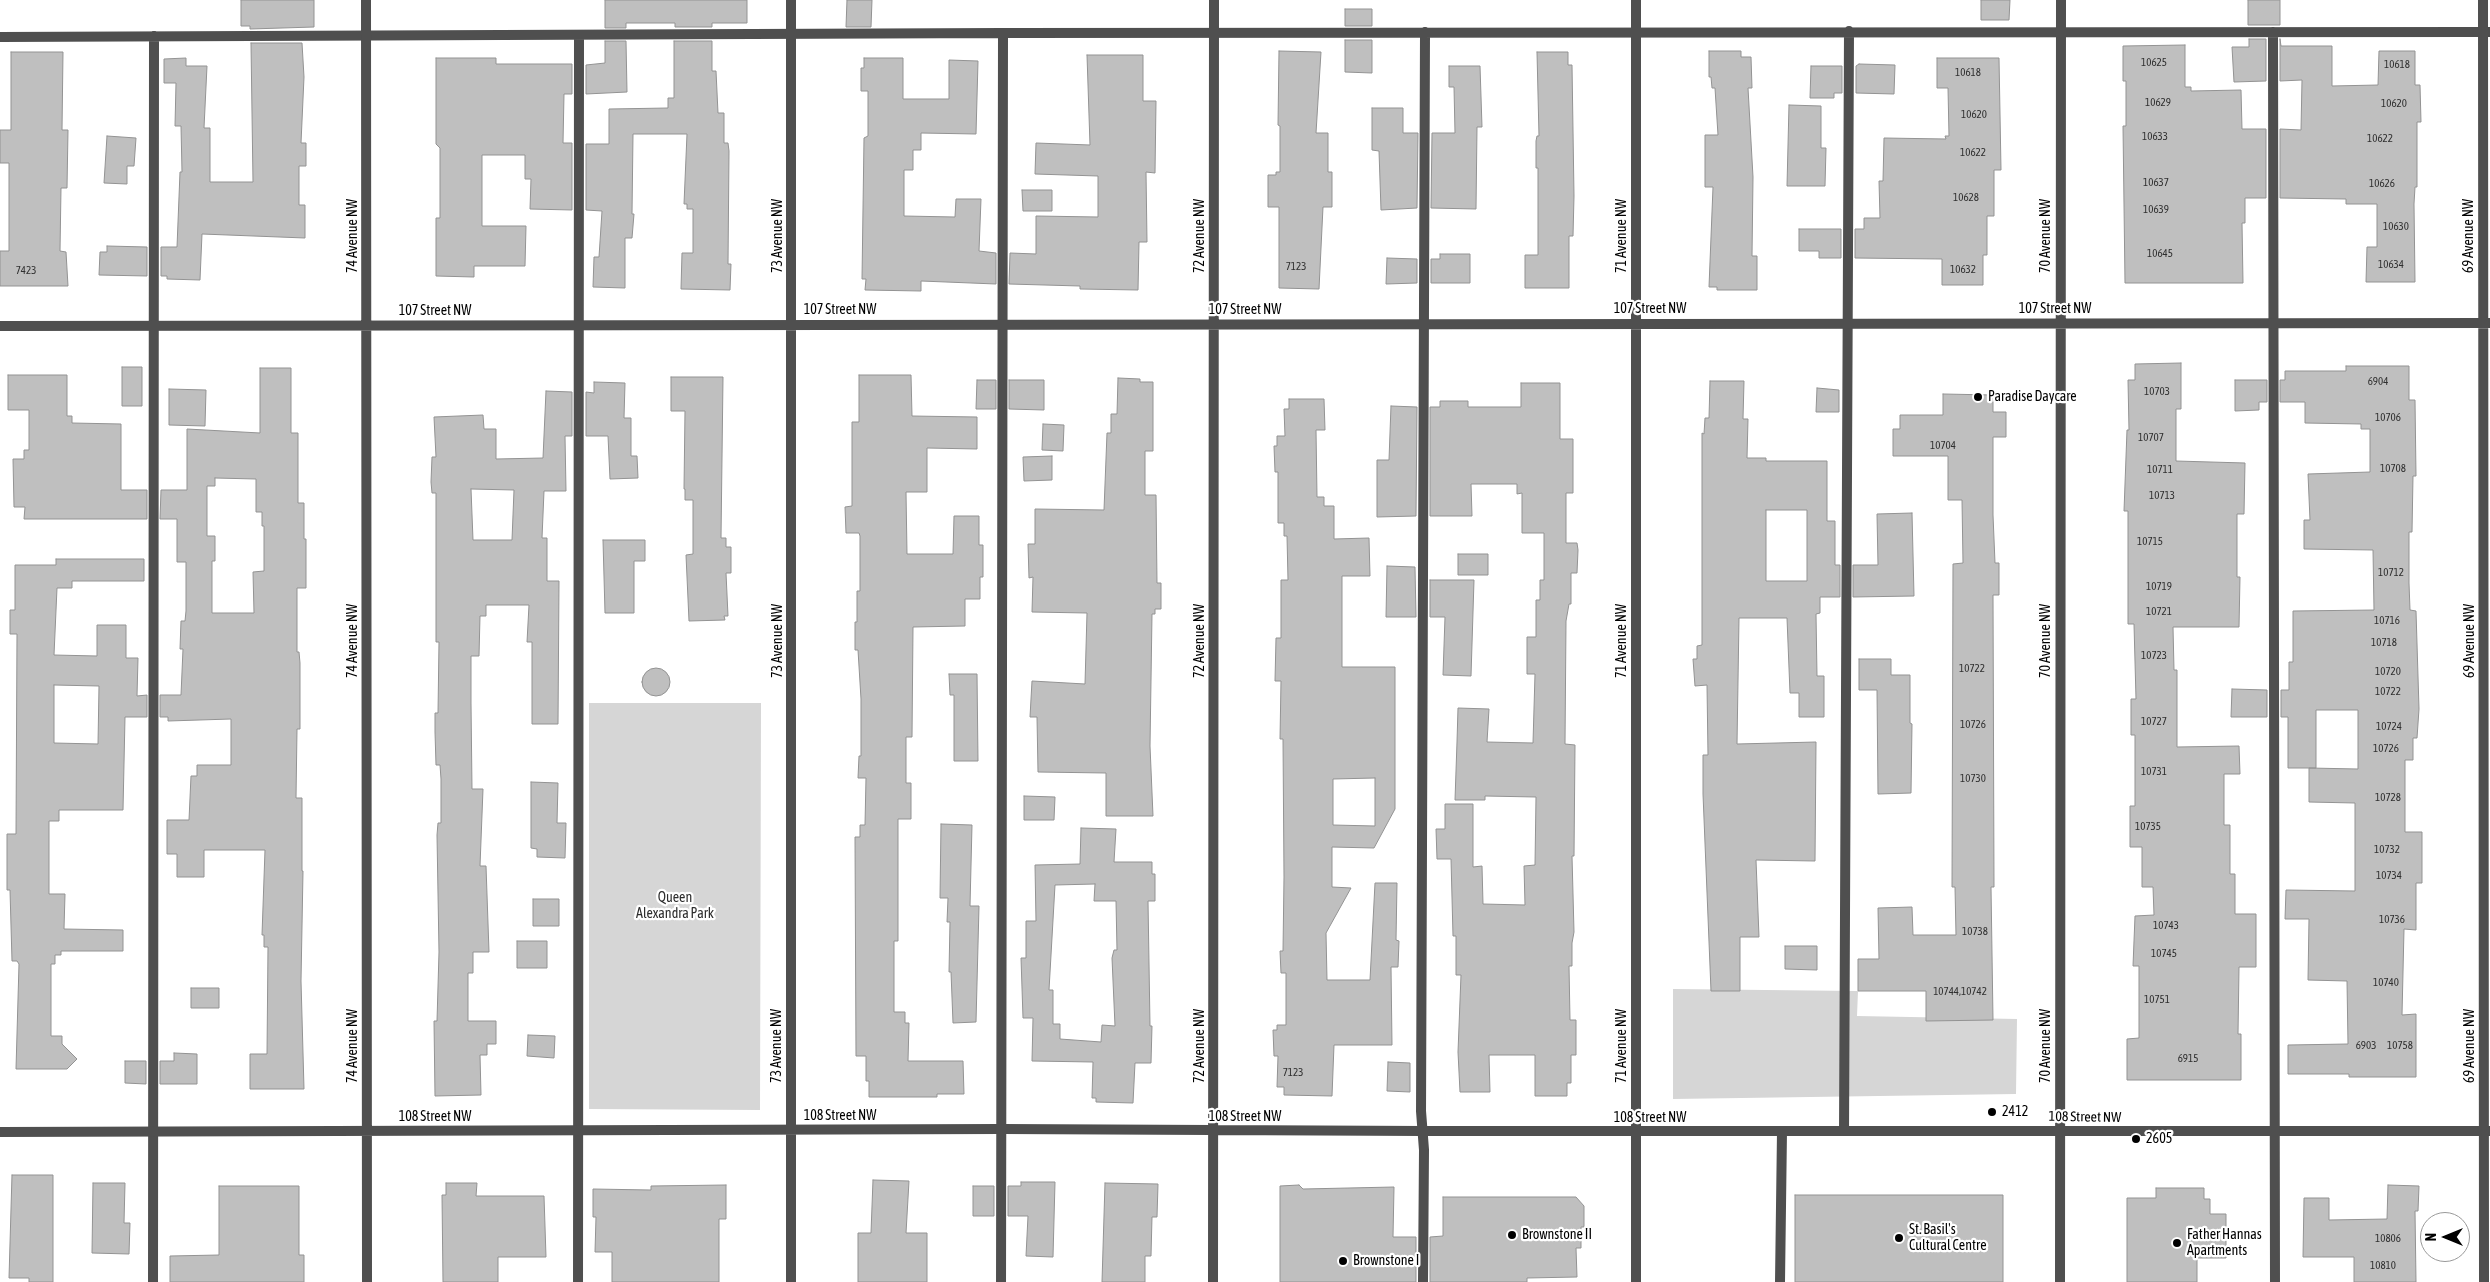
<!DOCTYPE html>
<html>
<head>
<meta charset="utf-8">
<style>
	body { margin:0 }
	#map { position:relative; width:2490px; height:1282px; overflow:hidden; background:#fff; font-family:"Asap Condensed",sans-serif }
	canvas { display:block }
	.north { position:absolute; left:2420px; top:1212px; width:50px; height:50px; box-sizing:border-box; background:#fff; border:1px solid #999; border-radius:50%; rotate:270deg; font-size:14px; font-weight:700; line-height:20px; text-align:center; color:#000 }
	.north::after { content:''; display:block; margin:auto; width:18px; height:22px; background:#000; clip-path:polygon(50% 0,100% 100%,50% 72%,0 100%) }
</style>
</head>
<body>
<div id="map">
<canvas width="2490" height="1282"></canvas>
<div class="north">N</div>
</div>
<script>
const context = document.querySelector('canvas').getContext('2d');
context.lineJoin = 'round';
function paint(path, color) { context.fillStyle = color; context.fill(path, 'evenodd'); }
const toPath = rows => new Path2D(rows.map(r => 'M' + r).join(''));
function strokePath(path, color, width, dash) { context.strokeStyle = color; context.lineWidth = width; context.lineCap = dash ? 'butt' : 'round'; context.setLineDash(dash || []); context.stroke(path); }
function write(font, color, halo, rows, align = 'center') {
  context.font = font + ' "Asap Condensed",sans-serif'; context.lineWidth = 4.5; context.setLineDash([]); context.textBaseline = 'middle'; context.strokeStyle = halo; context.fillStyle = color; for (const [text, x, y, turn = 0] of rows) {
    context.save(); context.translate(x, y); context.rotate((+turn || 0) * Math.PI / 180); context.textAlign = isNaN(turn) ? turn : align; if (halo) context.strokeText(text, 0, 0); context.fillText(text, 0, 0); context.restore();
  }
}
paint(toPath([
	[589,703,761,703,760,1110,589,1109],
	[1673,989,1858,991,1857,1016,2017,1019,2016,1094,1673,1099]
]), '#d6d6d6');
const building = toPath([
	[241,0,314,0,314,27,250,29,250,26,241,26,241,0],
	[605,0,747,0,747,23,712,23,712,27,675,27,675,23,626,23,626,28,605,28,605,0],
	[847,0,872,0,871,27,846,27,847,0],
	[1981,0,2010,0,2009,20,1981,20,1981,0],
	[2248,0,2280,0,2280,25,2248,25,2248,0],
	[1345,9,1372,9,1372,26,1345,26,1345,9],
	[2249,39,2266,39,2266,81,2234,82,2232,47,2249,47,2249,39],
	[2280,39,2281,46,2332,46,2332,86,2378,85,2379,51,2415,51,2415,85,2420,85,2421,122,2417,122,2417,187,2415,187,2414,204,2415,282,2366,282,2367,247,2377,247,2377,204,2346,204,2346,199,2280,198,2280,129,2301,130,2302,80,2280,81,2280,39],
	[1345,40,1372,40,1372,73,1345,72,1345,40],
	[605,41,626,41,627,92,586,94,586,65,605,63,605,41],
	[674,41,712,41,712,71,716,71,718,113,724,113,724,143,728,143,729,151,728,264,731,264,730,290,681,289,682,253,693,253,693,209,687,209,687,204,684,204,687,134,633,134,632,214,634,214,632,238,625,238,625,288,593,287,594,257,599,257,602,211,586,210,586,144,609,144,609,109,668,108,668,98,674,98,674,41],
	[251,43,302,43,304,77,301,143,306,143,306,166,299,166,299,205,305,205,305,238,202,234,200,280,167,279,167,276,161,276,161,247,177,247,180,172,182,172,181,126,175,126,176,83,164,83,164,59,186,58,186,66,207,66,204,128,210,128,210,182,253,182,251,43],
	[2185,45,2185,87,2191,87,2191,91,2241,90,2242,129,2266,129,2266,198,2245,198,2245,223,2242,223,2243,283,2125,283,2123,126,2126,126,2126,81,2123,81,2123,46,2185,45],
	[1279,51,1321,52,1316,133,1328,133,1328,172,1332,172,1332,207,1323,207,1319,289,1279,288,1279,207,1268,207,1268,175,1276,175,1276,172,1280,172,1280,126,1278,125,1279,51],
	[1709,51,1741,51,1741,57,1751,57,1752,88,1748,88,1753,177,1752,256,1757,256,1757,290,1717,290,1717,287,1709,287,1713,187,1705,187,1705,135,1718,135,1715,88,1712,88,1711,77,1709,77,1709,51],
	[11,52,63,52,62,130,68,130,67,188,61,188,60,251,66,252,68,286,0,286,0,251,9,251,9,163,0,163,0,130,11,130,11,52],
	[1537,52,1568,52,1568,65,1572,65,1574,196,1573,236,1569,236,1569,288,1525,288,1525,255,1538,255,1538,168,1536,168,1536,141,1537,136,1539,136,1537,52],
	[1087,55,1143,55,1143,101,1156,101,1155,173,1146,172,1147,242,1139,242,1138,290,1080,289,1080,286,1009,284,1010,253,1036,254,1036,216,1098,217,1098,176,1035,174,1036,143,1090,145,1087,55],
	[436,58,496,58,496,64,572,64,572,94,564,94,563,143,572,143,572,210,530,209,531,179,525,179,525,155,482,155,482,226,526,226,525,266,474,266,474,277,436,276,436,218,440,218,440,148,436,144,436,58],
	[864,58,903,58,903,99,949,99,949,60,978,61,976,134,921,133,921,150,913,150,913,170,904,170,904,216,955,217,956,199,981,199,979,251,996,253,996,284,921,281,921,291,865,290,866,279,862,279,864,138,868,136,868,91,861,91,861,68,864,68,864,58],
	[1937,58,1999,58,2001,170,1994,170,1994,216,1987,216,1987,255,1983,255,1983,285,1942,285,1942,259,1855,258,1855,229,1864,229,1864,218,1880,218,1879,181,1883,181,1884,138,1946,139,1945,136,1949,136,1948,88,1937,88,1937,58],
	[1859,64,1895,65,1894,94,1856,93,1856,66,1859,64],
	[1449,66,1480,66,1482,127,1477,127,1476,209,1431,208,1432,133,1455,133,1454,87,1449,87,1449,66],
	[1811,66,1842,66,1842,93,1834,93,1834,98,1810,98,1811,66],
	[1789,105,1821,106,1821,148,1826,148,1825,186,1787,186,1789,105],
	[1372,108,1403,108,1403,133,1418,133,1417,208,1381,210,1379,151,1372,150,1372,108],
	[107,136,136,138,134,166,127,166,127,184,104,183,107,136],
	[1022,190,1052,190,1052,211,1023,211,1022,190],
	[1799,229,1841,229,1841,258,1819,258,1819,251,1799,251,1799,229],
	[107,246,147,247,147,276,99,275,100,252,107,252,107,246],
	[1440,254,1470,254,1470,283,1431,283,1431,259,1440,259,1440,254],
	[1387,258,1417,259,1417,283,1386,284,1387,258],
	[2181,363,2181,409,2176,409,2176,461,2245,463,2244,514,2237,514,2237,577,2240,577,2239,627,2173,627,2174,670,2177,670,2177,747,2239,746,2240,774,2224,774,2224,825,2230,825,2230,874,2235,874,2235,914,2256,914,2256,967,2239,967,2238,1034,2241,1034,2241,1080,2127,1080,2127,1039,2139,1038,2139,966,2133,966,2135,916,2154,915,2153,887,2142,887,2142,847,2130,847,2130,806,2135,806,2135,735,2131,735,2131,699,2136,699,2134,624,2128,624,2128,511,2124,511,2127,430,2129,430,2128,380,2135,380,2135,364,2181,363],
	[2346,366,2409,366,2409,400,2415,400,2416,476,2413,476,2412,532,2409,532,2409,583,2410,610,2416,611,2419,709,2417,738,2413,738,2413,760,2405,760,2405,832,2422,832,2422,883,2416,883,2416,930,2404,929,2402,1015,2416,1014,2416,1077,2349,1077,2349,1074,2288,1074,2288,1045,2348,1044,2347,981,2308,980,2309,919,2285,919,2286,890,2355,891,2355,803,2309,802,2309,768,2358,769,2358,710,2316,710,2316,768,2288,768,2288,717,2281,717,2281,690,2289,690,2289,662,2293,662,2293,611,2374,610,2373,550,2304,549,2304,520,2310,520,2308,474,2370,472,2370,429,2361,429,2361,424,2305,423,2305,402,2280,402,2280,380,2285,380,2285,371,2346,371,2346,366],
	[122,367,142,367,142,406,122,406,122,367],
	[260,368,291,368,291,433,298,433,298,503,304,503,304,539,306,539,306,588,297,588,297,652,299,652,300,663,300,729,297,729,296,798,302,798,302,871,303,871,301,981,304,1089,250,1089,250,1054,267,1054,268,947,264,947,264,935,262,935,265,850,204,850,204,877,177,877,177,854,167,854,167,820,189,820,191,776,197,776,197,765,231,765,231,719,168,721,168,717,160,717,160,695,181,695,183,649,180,649,181,621,185,621,186,611,186,562,177,562,177,519,160,519,161,490,187,490,187,429,260,433,260,368],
	[215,478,256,479,256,512,262,512,262,526,264,526,264,571,253,572,254,613,212,613,212,561,215,561,215,536,207,536,207,486,215,486,215,478],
	[8,375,67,375,67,416,72,416,72,423,121,424,121,490,147,490,147,519,24,519,25,507,14,507,13,459,24,459,24,450,29,450,29,410,8,410,8,375],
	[859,375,911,375,912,416,977,417,977,449,927,448,927,492,906,492,907,554,953,554,954,516,979,516,979,545,983,545,983,577,980,577,980,599,965,599,965,626,913,627,912,737,906,737,906,783,911,783,911,819,898,819,898,941,894,941,894,1012,905,1012,905,1023,909,1023,908,1061,963,1061,964,1094,937,1094,937,1097,869,1097,869,1081,866,1081,866,1056,856,1056,855,837,860,837,860,825,865,825,866,778,858,778,859,756,861,756,861,699,858,650,855,650,855,622,857,622,857,591,860,591,860,536,859,533,846,533,845,507,852,506,852,422,859,422,859,375],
	[671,377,723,377,721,538,726,538,726,547,731,547,731,573,726,573,728,616,724,616,725,620,689,621,686,555,693,554,693,500,685,500,685,489,684,489,685,411,671,411,671,377],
	[1118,378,1140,379,1140,382,1153,382,1153,451,1145,451,1145,495,1156,495,1157,583,1161,583,1161,609,1155,609,1155,614,1152,614,1150,746,1153,816,1106,816,1106,773,1038,772,1037,717,1030,717,1032,681,1085,684,1087,613,1032,612,1033,577,1029,578,1028,544,1035,544,1035,509,1104,510,1107,433,1111,433,1111,414,1117,414,1118,378],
	[977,380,996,380,996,409,976,409,977,380],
	[1009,380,1044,380,1044,410,1009,409,1009,380],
	[2235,380,2267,380,2267,402,2259,402,2259,410,2235,411,2235,380],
	[1710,381,1744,381,1743,419,1748,419,1747,458,1766,458,1766,461,1827,461,1827,521,1835,521,1835,565,1840,565,1840,597,1820,597,1820,613,1816,614,1817,676,1824,676,1824,717,1799,717,1799,693,1790,693,1787,618,1739,618,1737,744,1816,742,1815,861,1756,860,1759,937,1740,937,1740,991,1711,991,1703,794,1703,755,1708,755,1707,685,1695,686,1693,659,1697,659,1697,646,1702,645,1702,433,1704,434,1705,418,1709,418,1710,381],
	[1766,510,1807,510,1807,581,1766,581,1766,510],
	[594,382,625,383,624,418,631,418,631,456,637,456,638,478,610,479,608,436,586,436,586,392,594,393,594,382],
	[1521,383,1560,383,1560,439,1573,439,1573,493,1566,493,1566,543,1577,543,1578,550,1577,573,1571,573,1571,604,1569,604,1566,621,1565,744,1575,745,1574,856,1572,856,1574,932,1572,943,1572,966,1569,966,1570,1020,1576,1020,1576,1055,1571,1055,1571,1083,1567,1083,1567,1096,1535,1096,1535,1055,1489,1055,1490,1092,1460,1092,1458,1052,1461,975,1456,975,1456,936,1453,936,1451,859,1437,859,1436,829,1445,829,1445,804,1473,804,1473,867,1482,866,1483,904,1525,905,1524,866,1535,865,1536,797,1485,796,1485,800,1455,800,1457,742,1458,708,1489,709,1487,742,1533,743,1535,674,1527,674,1527,637,1536,637,1536,600,1540,600,1540,580,1544,580,1544,533,1522,533,1522,493,1517,494,1517,484,1471,484,1472,516,1430,516,1430,407,1440,407,1440,401,1468,401,1468,407,1521,407,1521,383],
	[1817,388,1839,390,1839,412,1816,412,1817,388],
	[169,389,206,390,205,426,169,425,169,389],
	[546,391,572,392,572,436,565,436,566,491,544,491,542,538,547,538,547,581,559,581,558,724,532,724,532,642,527,642,529,605,486,605,486,616,480,616,479,656,471,656,471,703,472,789,483,789,480,866,486,866,489,952,473,952,473,973,468,973,468,1021,496,1021,496,1044,487,1044,487,1055,480,1055,481,1095,435,1096,434,1021,437,1021,439,952,437,835,438,823,441,823,441,779,440,765,436,765,435,732,435,713,438,713,439,642,436,642,436,493,432,493,431,482,432,457,436,457,434,417,483,415,484,429,496,429,496,459,543,458,546,391],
	[471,489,514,490,512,540,473,540,471,489],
	[1943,394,1993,395,1993,412,2006,412,2006,437,1993,437,1993,515,1995,563,1999,563,1999,595,1993,595,1994,887,1991,887,1993,1020,1926,1021,1926,991,1858,991,1858,959,1879,959,1878,908,1912,907,1913,935,1956,935,1955,887,1952,887,1953,564,1963,563,1962,500,1948,500,1948,456,1893,456,1893,429,1900,429,1900,415,1943,415,1943,394],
	[1289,399,1324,399,1325,430,1316,430,1317,497,1324,497,1324,506,1334,506,1334,539,1369,538,1370,576,1342,576,1342,667,1395,667,1395,809,1374,848,1332,847,1332,887,1351,888,1326,933,1327,980,1370,980,1375,883,1397,883,1396,940,1399,941,1398,967,1391,967,1392,1045,1334,1045,1332,1096,1284,1095,1284,1087,1277,1087,1278,1056,1274,1056,1273,1030,1277,1030,1277,1025,1286,1025,1286,973,1281,973,1280,951,1283,951,1284,877,1283,739,1280,739,1281,681,1275,681,1276,638,1281,638,1281,580,1288,580,1287,536,1284,536,1284,523,1278,523,1278,472,1275,472,1274,446,1277,446,1277,436,1285,436,1284,409,1289,409,1289,399],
	[1375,778,1375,826,1333,825,1333,779,1375,778],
	[1391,406,1417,407,1416,516,1377,517,1377,460,1389,460,1391,406],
	[1043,424,1064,425,1063,451,1042,450,1043,424],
	[1052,456,1052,480,1024,481,1023,457,1052,456],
	[1912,513,1914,596,1853,597,1853,565,1878,565,1877,514,1912,513],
	[603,540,645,540,645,561,634,561,634,613,605,613,603,540],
	[1458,554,1488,554,1488,575,1458,575,1458,554],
	[56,559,144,559,144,581,72,581,72,588,57,588,54,655,97,656,97,625,126,625,126,658,138,658,137,696,147,695,147,717,125,717,123,810,59,810,59,821,49,821,49,894,65,894,64,929,123,930,123,951,61,951,61,955,55,955,55,964,51,964,51,1036,62,1036,62,1044,77,1059,67,1069,16,1069,19,964,17,961,12,961,10,890,7,890,7,834,16,834,17,634,10,634,10,610,15,610,15,565,56,565,56,559],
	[54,685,99,686,98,744,54,743,54,685],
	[1387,566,1415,567,1416,617,1386,617,1387,566],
	[1430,580,1474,580,1471,676,1443,675,1445,617,1430,617,1430,580],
	[1859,659,1891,659,1891,675,1910,675,1910,723,1912,724,1911,793,1878,794,1877,690,1859,690,1859,659],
	'642 682a14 14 0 1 1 28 0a14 14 0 1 1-28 0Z',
	[949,674,977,674,978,761,954,761,954,695,950,695,949,674],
	[2232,689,2267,690,2267,717,2231,717,2232,689],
	[531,782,558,783,557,823,566,823,565,858,537,857,537,849,531,848,531,782],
	[1024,796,1055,797,1054,820,1024,820,1024,796],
	[941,824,972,825,970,906,979,906,976,1022,953,1023,951,972,949,972,950,922,947,922,948,898,940,898,941,824],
	[1081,828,1116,829,1114,862,1152,862,1152,874,1155,874,1155,901,1148,901,1150,1026,1152,1026,1151,1063,1135,1063,1133,1103,1096,1102,1096,1098,1092,1098,1093,1062,1032,1061,1033,1018,1023,1018,1021,958,1026,958,1026,921,1036,921,1035,865,1080,864,1081,828],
	[1095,884,1094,901,1116,901,1117,950,1114,950,1112,958,1115,1026,1102,1025,1101,1042,1060,1039,1060,1024,1053,1024,1053,990,1049,990,1055,885,1095,884],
	[533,899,559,899,559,926,533,926,533,899],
	[517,941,547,941,547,968,517,968,517,941],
	[1785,946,1817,946,1817,970,1785,969,1785,946],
	[191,988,219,988,219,1008,191,1008,191,988],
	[528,1035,555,1036,554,1058,527,1056,528,1035],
	[174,1053,197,1054,197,1084,160,1084,160,1061,174,1061,174,1053],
	[125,1061,146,1061,146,1084,125,1083,125,1061],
	[1388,1062,1410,1063,1410,1092,1387,1091,1388,1062],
	[12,1175,53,1175,53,1282,29,1282,29,1278,9,1278,12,1175],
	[873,1180,909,1181,906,1233,927,1233,927,1282,858,1282,858,1233,871,1233,873,1180],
	[1021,1182,1055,1182,1053,1257,1026,1256,1028,1216,1008,1216,1008,1186,1021,1186,1021,1182],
	[93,1183,125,1183,124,1223,130,1223,129,1254,92,1253,93,1183],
	[446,1183,477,1183,476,1196,544,1196,546,1257,498,1257,498,1282,443,1282,442,1195,446,1195,446,1183],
	[1105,1183,1158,1184,1157,1217,1152,1217,1151,1256,1145,1256,1145,1282,1102,1282,1105,1183],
	[726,1185,726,1219,719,1219,719,1282,612,1282,612,1252,595,1252,596,1217,593,1217,593,1189,651,1190,651,1186,726,1185],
	[1299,1185,1303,1189,1394,1187,1393,1237,1416,1237,1416,1282,1280,1282,1280,1186,1299,1185],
	[2388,1185,2419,1186,2418,1211,2415,1211,2416,1282,2354,1282,2354,1257,2303,1257,2304,1198,2329,1198,2329,1220,2387,1219,2388,1185],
	[219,1186,299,1186,299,1255,304,1255,304,1282,170,1282,170,1256,219,1255,219,1186],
	[973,1186,994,1186,994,1216,973,1216,973,1186],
	[2156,1188,2204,1188,2204,1199,2210,1199,2210,1214,2226,1214,2226,1258,2197,1258,2197,1282,2127,1282,2127,1198,2156,1198,2156,1188],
	[1795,1195,2003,1195,2003,1282,1795,1282,1795,1195],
	[1443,1197,1576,1197,1584,1206,1584,1227,1581,1227,1581,1248,1576,1248,1577,1277,1527,1278,1527,1282,1430,1282,1430,1237,1443,1236,1443,1197]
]);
paint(building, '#bfbfbf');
strokePath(building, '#939393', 1);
strokePath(toPath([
	[2273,32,2275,1282],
	[1003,33,2490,32],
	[0,37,1003,33,1001,1282],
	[1844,1131,1849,31],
	[153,1282,154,36],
	[578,1282,579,35],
	[1423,1282,1424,1150,1421,1111,1425,32],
	[1780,1282,1782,1131]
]), '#4f4f4f', 10);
strokePath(toPath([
	[366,0,367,1282],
	[2483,0,2484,1282],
	[0,326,2490,323],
	[0,1132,1002,1129,1423,1131,2490,1131],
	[791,1282,791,0],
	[1213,1282,1214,0],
	[1636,1282,1636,0],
	[2060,1282,2061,0]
]), '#4f4f4f', 10);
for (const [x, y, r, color] of [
	[1978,397,5,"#000"],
	[1992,1112,5,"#000"],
	[2136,1139,5,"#000"],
	[1512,1235,5,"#000"],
	[1899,1238,5,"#000"],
	[2177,1243,5,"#000"],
	[1343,1261,5,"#000"]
]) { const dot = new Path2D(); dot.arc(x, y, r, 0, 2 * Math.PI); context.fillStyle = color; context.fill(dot); strokePath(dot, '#fff', 2); }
write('11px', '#303030', null, [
	["10625",2154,63],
	["10618",2397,65],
	["10618",1968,73],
	["10629",2158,103],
	["10620",2394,104],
	["10620",1974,115],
	["10633",2155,137],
	["10622",2380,139],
	["10622",1973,153],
	["10637",2156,183],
	["10626",2382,184],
	["10628",1966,198],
	["10639",2156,210],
	["10630",2396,227],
	["10645",2160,254],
	["10634",2391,265],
	["7123",1296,267],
	["10632",1963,270],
	["7423",26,271],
	["6904",2378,382],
	["10703",2157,392],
	["10706",2388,418],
	["10707",2151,438],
	["10704",1943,446],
	["10708",2393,469],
	["10711",2160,470],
	["10713",2162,496],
	["10715",2150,542],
	["10712",2391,573],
	["10719",2159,587],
	["10721",2159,612],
	["10716",2387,621],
	["10718",2384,643],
	["10723",2154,656],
	["10722",1972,669],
	["10720",2388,672],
	["10722",2388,692],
	["10727",2154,722],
	["10726",1973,725],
	["10724",2389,727],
	["10726",2386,749],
	["10731",2154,772],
	["10730",1973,779],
	["10728",2388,798],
	["10735",2148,827],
	["10732",2387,850],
	["10734",2389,876],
	["10736",2392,920],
	["10743",2166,926],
	["10738",1975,932],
	["10745",2164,954],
	["10740",2386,983],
	["10744,10742",1960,992],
	["10751",2157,1000],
	["6903",2366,1046],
	["10758",2400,1046],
	["6915",2188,1059],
	["7123",1293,1073],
	["10806",2388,1239],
	["10810",2383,1266]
]);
write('14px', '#000', '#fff', [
	["74 Avenue NW",353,236,-90],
	["73 Avenue NW",778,236,-90],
	["72 Avenue NW",1200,236,-90],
	["71 Avenue NW",1622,236,-90],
	["70 Avenue NW",2046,236,-90],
	["69 Avenue NW",2469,236,-90],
	["107 Street NW",1650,309],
	["107 Street NW",2055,309],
	["107 Street NW",840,310],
	["107 Street NW",1245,310],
	["107 Street NW",435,311],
	["74 Avenue NW",353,641,-90],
	["73 Avenue NW",778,641,-90],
	["72 Avenue NW",1200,641,-90],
	["71 Avenue NW",1622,641,-90],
	["70 Avenue NW",2046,641,-90],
	["69 Avenue NW",2470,641,-90],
	["74 Avenue NW",353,1046,-90],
	["73 Avenue NW",777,1046,-90],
	["72 Avenue NW",1200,1046,-90],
	["71 Avenue NW",1622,1046,-90],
	["70 Avenue NW",2046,1046,-90],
	["69 Avenue NW",2470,1046,-90],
	["108 Street NW",840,1116],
	["108 Street NW",435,1117],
	["108 Street NW",1245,1117],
	["108 Street NW",2085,1117,1],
	["108 Street NW",1650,1118]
]);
write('14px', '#000', '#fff', [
	["Paradise Daycare",1988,397],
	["2412",2002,1112],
	["2605",2146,1139],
	["St. Basil's",1909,1230],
	["Cultural Centre",1909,1246],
	["Brownstone II",1522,1235],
	["Father Hannas",2187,1235],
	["Apartments",2187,1251],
	["Brownstone I",1353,1261]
], 'left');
write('14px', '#2d2d2d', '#fff', [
	["Queen",675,898],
	["Alexandra Park",675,914]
]);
</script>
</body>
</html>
